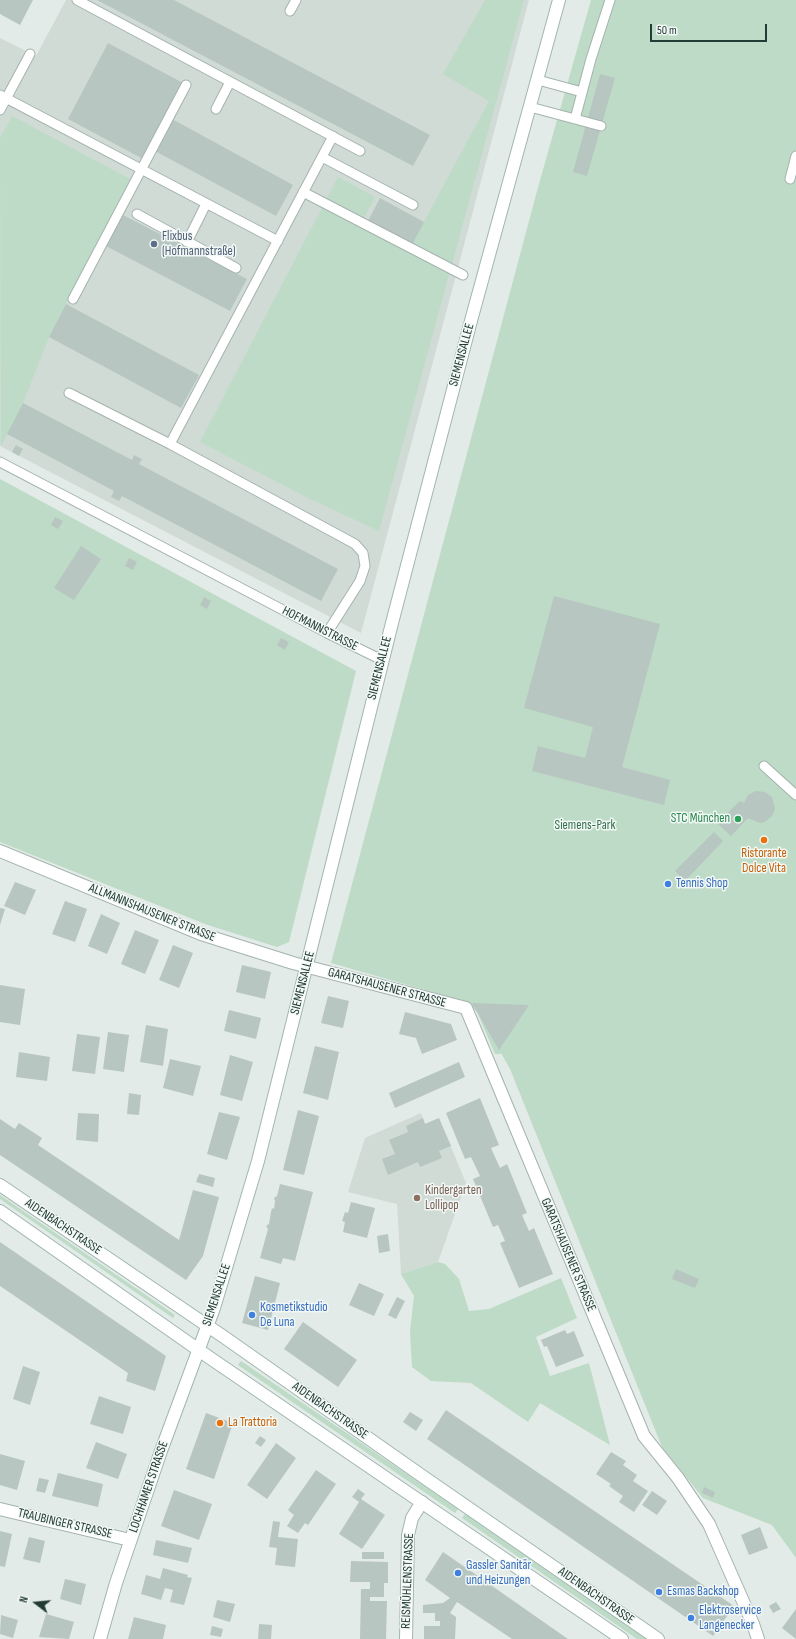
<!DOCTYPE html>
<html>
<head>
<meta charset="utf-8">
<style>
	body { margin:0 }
	#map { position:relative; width:796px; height:1639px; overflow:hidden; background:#e2ebe7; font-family:"Sofia Sans Condensed",sans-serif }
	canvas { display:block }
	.north { position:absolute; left:16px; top:1583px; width:40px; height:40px; -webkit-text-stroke:3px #f2f8f5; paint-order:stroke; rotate:286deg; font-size:11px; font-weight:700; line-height:16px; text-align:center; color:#233b35 }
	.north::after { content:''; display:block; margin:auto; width:14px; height:18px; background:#233b35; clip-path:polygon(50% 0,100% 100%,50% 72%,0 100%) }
	.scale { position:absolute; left:650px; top:24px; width:117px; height:18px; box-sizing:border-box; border:2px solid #233b35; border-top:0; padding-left:5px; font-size:12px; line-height:14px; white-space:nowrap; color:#233b35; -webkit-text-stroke:3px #f2f8f5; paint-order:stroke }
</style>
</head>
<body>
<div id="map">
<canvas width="796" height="1639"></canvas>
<div class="north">N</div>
<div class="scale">50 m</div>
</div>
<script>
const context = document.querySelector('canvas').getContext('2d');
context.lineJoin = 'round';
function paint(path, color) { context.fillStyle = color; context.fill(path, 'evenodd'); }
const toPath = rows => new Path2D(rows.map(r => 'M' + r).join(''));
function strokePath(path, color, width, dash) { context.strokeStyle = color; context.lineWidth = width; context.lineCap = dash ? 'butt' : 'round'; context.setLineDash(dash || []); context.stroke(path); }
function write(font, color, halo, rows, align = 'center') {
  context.font = font + ' "Sofia Sans Condensed",sans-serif'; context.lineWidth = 3; context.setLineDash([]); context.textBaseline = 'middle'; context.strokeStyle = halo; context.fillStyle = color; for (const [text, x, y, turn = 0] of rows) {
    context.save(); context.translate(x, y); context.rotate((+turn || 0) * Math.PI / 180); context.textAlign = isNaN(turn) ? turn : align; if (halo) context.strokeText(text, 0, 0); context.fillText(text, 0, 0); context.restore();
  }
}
paint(toPath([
	[66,0,529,0,361,633,0,446,0,38,36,56],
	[421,1113,425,1124,439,1118,466,1183,438,1262,401,1274,397,1204,348,1192,365,1138]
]), '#d0dbd6');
paint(toPath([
	[485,0,524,0,379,531,306,497,200,442,338,177,375,197,362,222,412,244,489,101,443,74],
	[591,0,796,0,796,1558,772,1525,703,1498,662,1447,510,1069,501,1053,500,1054,495,1054,477,1012,467,1002,331,963,537,191],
	[12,116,130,179,49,337,23,403,1,446,0,138],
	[0,479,356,671,289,942,277,947,205,924,0,842],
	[0,1195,175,1315,173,1318,0,1199],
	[438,1262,445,1264,459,1279,469,1311,489,1309,561,1278,577,1318,536,1337,550,1376,589,1363,610,1445,540,1403,528,1422,471,1383,431,1381,412,1367,410,1331,414,1296,401,1274],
	[241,1361,458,1509,455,1513,238,1365],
	[465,1514,646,1639,637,1639,462,1518]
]), '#bddbc6');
paint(toPath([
	[0,0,33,0,20,25,0,14],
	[97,0,174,0,430,135,413,166],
	[108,43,183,83,143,159,68,119],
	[600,74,615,78,587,176,573,172],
	[172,119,293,185,276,216,155,151],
	[380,198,424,222,412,245,368,221],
	[123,215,247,279,230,311,106,246],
	[66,304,199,375,181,408,49,337],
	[23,403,132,460,134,455,142,459,139,464,338,569,321,601,122,496,119,501,111,497,114,491,7,434],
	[16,445,23,449,19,456,12,452],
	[55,517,63,521,58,529,51,525],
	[81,546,101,559,74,600,54,588],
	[129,558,137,562,133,570,125,566],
	[554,596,660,624,622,767,670,780,664,805,532,771,538,746,585,758,593,727,524,708],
	[204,597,211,601,207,609,200,605],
	[281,638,289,642,285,650,277,645],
	[756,791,765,792,772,797,775,809,772,816,765,822,760,823,748,818,731,836,717,823,740,801,744,803,748,795],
	[714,832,723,841,685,881,675,871],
	[668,879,674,884,668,890,663,885],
	[15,882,36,890,25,915,4,906],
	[65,901,87,909,75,942,52,934],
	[0,908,5,909,0,925],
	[101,914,120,923,107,954,88,946],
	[135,930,159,940,145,974,121,964],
	[173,945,193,953,179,988,159,980],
	[242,965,271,972,265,999,236,992],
	[0,985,25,989,20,1025,0,1022],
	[328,996,349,1001,343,1028,321,1023],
	[472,1003,529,1005,499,1050],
	[229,1010,261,1018,256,1039,224,1031],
	[405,1012,451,1024,457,1040,422,1054,416,1038,399,1034],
	[146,1025,168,1029,163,1066,140,1062],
	[108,1032,129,1035,124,1072,103,1069],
	[77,1034,100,1037,95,1074,72,1071],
	[315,1046,339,1052,328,1100,303,1093],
	[19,1052,50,1057,47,1081,16,1077],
	[230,1055,253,1062,242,1101,220,1095],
	[170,1059,201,1066,193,1096,163,1088],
	[459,1062,465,1077,395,1108,389,1093],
	[129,1093,141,1095,139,1115,127,1114],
	[480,1098,499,1145,491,1148,500,1168,507,1164,527,1213,522,1215,529,1231,534,1228,553,1274,519,1288,500,1243,505,1241,498,1225,493,1227,473,1179,480,1176,471,1157,465,1159,446,1113],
	[298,1110,319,1116,304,1175,283,1170],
	[219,1112,240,1117,227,1160,207,1154],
	[78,1113,99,1114,98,1142,76,1140],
	[423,1118,425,1124,439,1118,451,1146,439,1151,442,1158,420,1167,418,1162,388,1175,382,1159,395,1154,389,1140,408,1132,406,1126],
	[0,1119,15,1129,19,1123,42,1138,38,1145,179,1240,193,1190,219,1197,203,1256,186,1280,0,1155],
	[199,1174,215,1178,213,1187,196,1182],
	[280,1184,313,1192,295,1261,283,1258,281,1264,260,1258,268,1229,266,1226,269,1224,271,1212,272,1208,274,1209,275,1201,274,1198,277,1196],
	[351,1202,375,1208,367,1238,343,1232,345,1222,342,1221,345,1212,348,1213],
	[388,1234,390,1251,379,1253,377,1236],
	[0,1242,166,1356,155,1391,126,1381,128,1373,0,1286],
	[676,1269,699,1279,695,1288,672,1279],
	[255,1276,280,1283,268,1330,242,1323],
	[359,1283,384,1294,374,1316,349,1305],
	[397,1297,405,1301,396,1319,388,1315],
	[303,1322,357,1360,338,1387,284,1349],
	[565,1330,567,1334,574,1331,584,1356,556,1367,547,1346,544,1347,541,1340],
	[23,1366,40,1372,30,1405,13,1399],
	[99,1396,131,1407,123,1434,90,1424],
	[446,1410,734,1606,713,1636,427,1439],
	[410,1412,423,1420,416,1431,403,1422],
	[206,1413,233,1423,214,1479,186,1469],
	[260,1436,266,1440,261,1447,255,1443],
	[96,1442,127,1454,118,1479,86,1468],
	[276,1443,296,1458,267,1499,247,1485],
	[611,1452,626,1461,623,1465,637,1475,633,1481,648,1491,634,1512,619,1502,623,1496,609,1486,611,1484,596,1474],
	[0,1454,25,1461,17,1490,0,1485],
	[316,1470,336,1484,308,1525,305,1523,298,1533,287,1526,294,1515,288,1510],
	[58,1473,103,1484,98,1507,52,1496],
	[39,1478,49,1480,45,1493,36,1491],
	[704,1487,715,1492,713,1498,702,1493],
	[358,1489,365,1494,361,1499,385,1515,362,1549,339,1534,359,1502,352,1497],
	[174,1490,212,1504,199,1540,161,1526],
	[652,1491,667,1501,657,1515,642,1505],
	[273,1521,280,1522,278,1537,298,1539,295,1567,275,1565,277,1548,269,1547],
	[760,1527,768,1548,749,1555,741,1535],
	[0,1531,12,1534,5,1567,0,1566],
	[29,1537,45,1541,40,1563,23,1559],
	[156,1540,192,1548,188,1563,153,1555],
	[362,1552,384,1552,384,1559,362,1559],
	[443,1552,475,1574,568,1639,512,1639,457,1602,450,1613,456,1617,455,1639,424,1639,424,1626,440,1626,440,1621,435,1621,435,1613,423,1613,423,1605,443,1603,450,1598,425,1580],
	[351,1561,388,1562,388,1583,384,1583,384,1597,370,1597,370,1601,387,1601,386,1639,360,1639,361,1589,370,1589,370,1582,350,1582],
	[163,1568,188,1575,187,1577,192,1578,184,1605,170,1602,173,1590,165,1588,161,1600,141,1594,146,1575,160,1579],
	[65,1579,86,1584,81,1605,60,1599],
	[217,1600,235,1604,230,1622,213,1617],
	[776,1602,781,1609,773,1613,769,1606],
	[796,1609,796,1639,782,1628],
	[46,1614,74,1622,69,1639,39,1637],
	[1,1615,18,1620,13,1638,0,1634],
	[134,1617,166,1625,163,1639,128,1639],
	[259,1624,272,1625,271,1639,258,1639],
	[212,1626,223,1629,221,1637,210,1635]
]), '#b8c6c1');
const lane = toPath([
	[77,0,360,151],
	[290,11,296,0],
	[538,80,582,92],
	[0,95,278,241],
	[530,107,575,119,591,59,610,0],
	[216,109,230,82],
	[0,110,30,54],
	[575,119,601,126],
	[322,157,413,205],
	[790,179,796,156],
	[303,192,463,275],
	[137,214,236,268],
	[187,242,206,204],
	[73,299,186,85],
	[69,393,170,444,355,544,363,553,365,566,360,581,327,633],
	[170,444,333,136],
	[0,462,327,633,382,660],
	[764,766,796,795]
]);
const street = toPath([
	[0,851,201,934,293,963,466,1008,644,1436,678,1478,709,1524,753,1624,758,1639],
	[0,1509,130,1540],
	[406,1639,408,1535,412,1518,422,1502]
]);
const secondary = toPath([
	[0,1185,224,1337,425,1478,658,1639],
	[0,1211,213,1360,622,1639],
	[100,1639,116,1583,161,1451,214,1308,258,1161,392,623,472,317,559,0]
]);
strokePath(lane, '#a5b3ae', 11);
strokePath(street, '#a5b3ae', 14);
strokePath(secondary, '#a1b6b0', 14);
strokePath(lane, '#fff', 9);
strokePath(street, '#fff', 12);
strokePath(secondary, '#fff', 12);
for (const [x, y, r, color] of [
	[154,244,4,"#5c6f8a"],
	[738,819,4,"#2e9e5b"],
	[764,840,4,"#e8710a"],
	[668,884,4,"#3f7fe0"],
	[417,1198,4,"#8d6e63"],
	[252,1315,4,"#3f7fe0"],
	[220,1423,4,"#e8710a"],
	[458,1573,4,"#3f7fe0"],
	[659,1592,4,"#3f7fe0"],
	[691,1618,4,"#3f7fe0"]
]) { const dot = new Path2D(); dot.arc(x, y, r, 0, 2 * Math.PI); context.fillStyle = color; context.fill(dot); strokePath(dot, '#f2f8f5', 1.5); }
write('13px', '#4e5e75', '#f2f8f5', [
	["Flixbus",162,237],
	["(Hofmannstraße)",162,252]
], 'left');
write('13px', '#233b35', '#f2f8f5', [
	["SIEMENSALLEE",462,355,-75],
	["HOFMANNSTRASSE",320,629,27],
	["SIEMENSALLEE",380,668,-76],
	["ALLMANNSHAUSENER STRASSE",152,913,22],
	["SIEMENSALLEE",303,983,-76],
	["GARATSHAUSENER STRASSE",387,988,15],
	["AIDENBACHSTRASSE",63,1227,34],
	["GARATSHAUSENER STRASSE",568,1255,67],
	["SIEMENSALLEE",217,1295,-72],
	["AIDENBACHSTRASSE",330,1411,35],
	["LOCHHAMER STRASSE",149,1487,-71],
	["TRAUBINGER STRASSE",65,1524,13],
	["REISMÜHLENSTRASSE",408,1581,-88],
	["AIDENBACHSTRASSE",596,1596,35]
]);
write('13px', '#27864d', '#f2f8f5', [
	["STC München",730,819]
], 'right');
write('13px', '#316e4b', '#f2f8f5', [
	["Siemens-Park",585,826]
]);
write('13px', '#c56008', '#f2f8f5', [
	["Ristorante",764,854],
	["Dolce Vita",764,869],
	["La Trattoria",228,1423,"left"]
]);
write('13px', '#366cbe', '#f2f8f5', [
	["Tennis Shop",676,884],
	["Kosmetikstudio",260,1308],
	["De Luna",260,1323],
	["Gassler Sanitär",466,1566],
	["und Heizungen",466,1581],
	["Esmas Backshop",667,1592],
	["Elektroservice",699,1611],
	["Langenecker",699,1626]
], 'left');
write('13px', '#785e54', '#f2f8f5', [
	["Kindergarten",425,1191],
	["Lollipop",425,1206]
], 'left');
</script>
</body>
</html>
